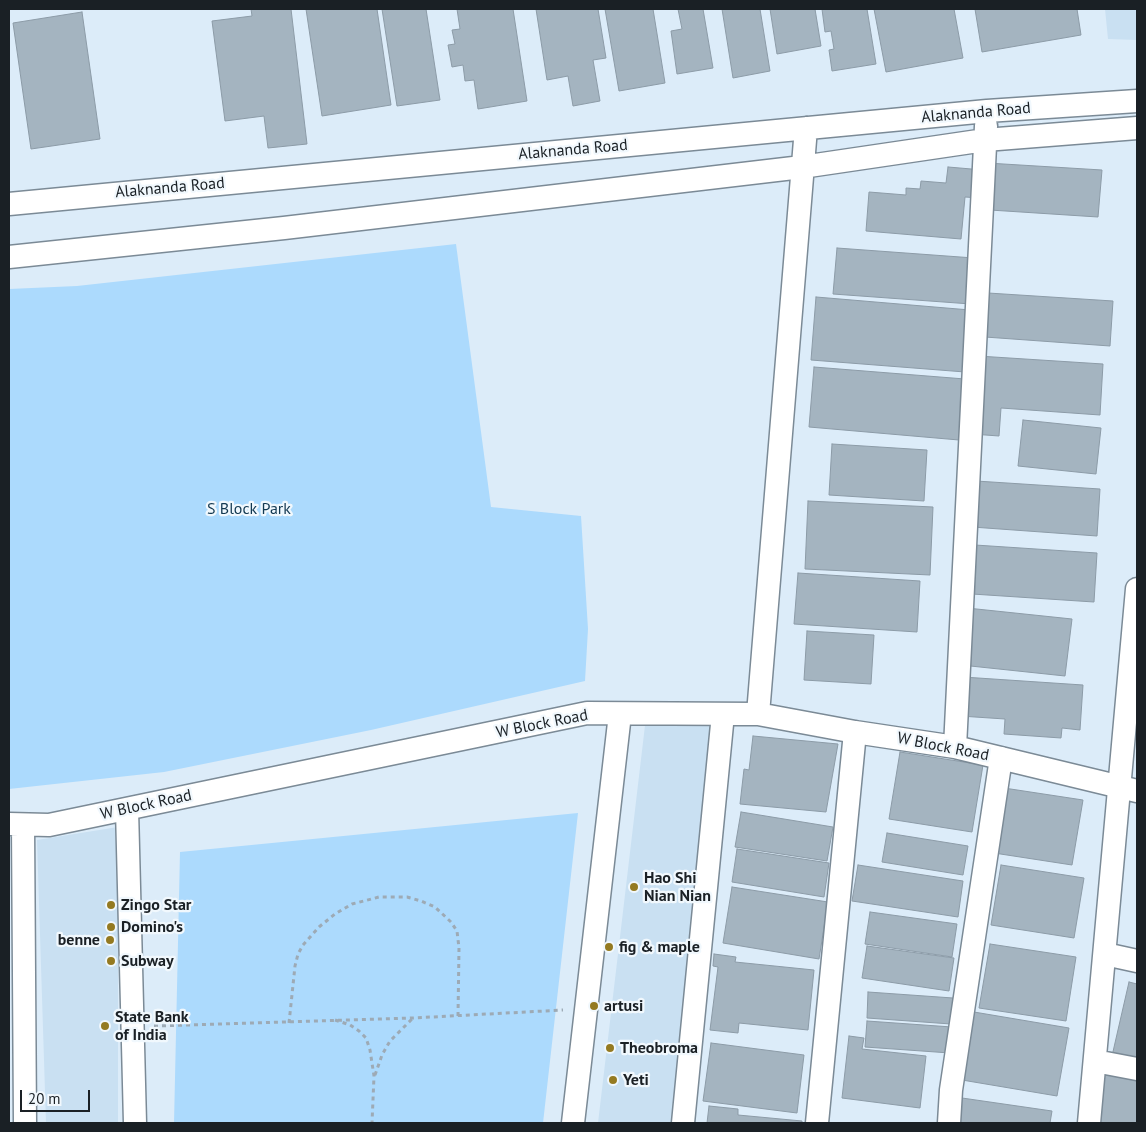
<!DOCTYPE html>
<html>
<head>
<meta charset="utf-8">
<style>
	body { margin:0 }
	#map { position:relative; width:1146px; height:1132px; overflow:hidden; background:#dcecf9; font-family:"PT Sans",sans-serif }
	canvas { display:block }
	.frame { position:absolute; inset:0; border:10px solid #1a2025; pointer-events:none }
	.scale { position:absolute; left:20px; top:1090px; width:70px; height:22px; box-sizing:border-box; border:2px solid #1a2025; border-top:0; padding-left:6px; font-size:15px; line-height:18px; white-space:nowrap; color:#1a2025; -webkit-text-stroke:4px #f1f8fd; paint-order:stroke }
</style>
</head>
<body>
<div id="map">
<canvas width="1146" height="1132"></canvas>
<div class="frame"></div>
<div class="scale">20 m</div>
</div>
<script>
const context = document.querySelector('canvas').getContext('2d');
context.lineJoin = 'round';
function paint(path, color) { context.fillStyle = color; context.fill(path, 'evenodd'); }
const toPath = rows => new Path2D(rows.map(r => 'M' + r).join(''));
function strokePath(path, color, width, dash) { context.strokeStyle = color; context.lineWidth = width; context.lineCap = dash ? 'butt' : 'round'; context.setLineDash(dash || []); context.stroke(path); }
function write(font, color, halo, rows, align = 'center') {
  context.font = font + ' "PT Sans",sans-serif'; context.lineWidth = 4.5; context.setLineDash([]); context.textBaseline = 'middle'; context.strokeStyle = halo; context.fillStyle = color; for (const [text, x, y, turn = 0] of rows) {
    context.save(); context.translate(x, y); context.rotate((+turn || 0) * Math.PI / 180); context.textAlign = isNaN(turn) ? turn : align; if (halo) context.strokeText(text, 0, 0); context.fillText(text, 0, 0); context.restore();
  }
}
paint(toPath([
	[1105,9,1137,9,1137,40,1108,39],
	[646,717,715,723,672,1123,598,1123],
	[118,827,118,1123,46,1123,37,840]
]), '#c9e0f2');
paint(toPath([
	[456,244,491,507,581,516,588,629,585,681,371,730,164,772,9,789,9,289,77,286],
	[578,813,543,1123,174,1123,180,852]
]), '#acdafd');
const building = toPath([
	[251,9,291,9,307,144,268,148,264,116,225,121,212,21,252,16,251,9],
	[306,9,377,9,391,105,322,116,306,9],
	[382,9,426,9,440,100,397,106,382,9],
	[457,9,513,9,527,101,478,109,474,80,465,81,463,65,452,67,448,45,455,44,452,30,460,29,457,9],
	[536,9,598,9,606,58,593,60,600,101,573,106,568,76,547,80,536,9],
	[605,9,653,9,665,83,619,91,605,9],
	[678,9,703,9,713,68,677,74,671,31,682,29,678,9],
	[722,9,760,9,770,71,733,78,722,9],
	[770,9,815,9,821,46,777,54,770,9],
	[822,9,867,9,876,64,832,71,829,50,834,49,831,31,825,32,822,9],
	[874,9,954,9,963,58,886,72,874,9],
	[975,9,1077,9,1081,35,982,52,975,9],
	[82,12,100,139,31,149,13,23,82,12],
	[987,163,1102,170,1098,217,990,210,987,163],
	[948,167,983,170,980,198,965,197,961,239,866,231,869,192,906,195,906,188,920,189,921,181,946,183,948,167],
	[837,248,974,258,971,304,833,294,837,248],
	[988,293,1113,301,1110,346,985,337,988,293],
	[816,297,970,310,965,372,811,360,816,297],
	[978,356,1103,364,1100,415,1001,408,999,436,972,434,978,356],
	[814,367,965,379,959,440,809,427,814,367],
	[1023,420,1101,428,1096,474,1018,466,1023,420],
	[832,444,927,450,924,501,829,495,832,444],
	[976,481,1100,489,1097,536,972,527,976,481],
	[808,501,933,507,930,575,805,569,808,501],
	[975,545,1097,553,1094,602,972,594,975,545],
	[798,573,920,581,917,632,794,624,798,573],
	[967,608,1072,619,1065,676,961,665,967,608],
	[807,631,874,635,871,684,804,680,807,631],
	[963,677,1083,685,1080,730,1062,728,1061,738,1004,734,1005,719,960,716,963,677],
	[753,736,838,744,826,812,740,804,744,769,749,770,753,736],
	[900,752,983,765,972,832,889,819,900,752],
	[1004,788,1083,800,1072,865,994,853,1004,788],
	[741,812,833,827,827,861,735,847,741,812],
	[887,833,968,846,963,875,882,862,887,833],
	[737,849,829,863,824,897,732,882,737,849],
	[858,865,963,881,958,917,852,901,858,865],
	[1001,865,1084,878,1074,938,991,925,1001,865],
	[732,887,828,902,819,959,723,943,732,887],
	[870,912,957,924,952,957,865,944,870,912],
	[990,944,1076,957,1066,1021,979,1008,990,944],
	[867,946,954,958,949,991,862,978,867,946],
	[714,954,736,957,735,962,814,970,808,1030,739,1023,738,1033,710,1030,718,967,713,966,714,954],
	[1129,982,1137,984,1137,1061,1112,1056,1129,982],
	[868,992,953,998,951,1024,867,1018,868,992],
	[968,1011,1069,1028,1057,1096,956,1079,968,1011],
	[867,1021,952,1027,950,1053,865,1047,867,1021],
	[849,1036,864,1038,862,1049,926,1056,920,1108,842,1098,849,1036],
	[711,1043,804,1055,797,1113,703,1101,711,1043],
	[1106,1068,1137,1074,1137,1123,1097,1123,1106,1068],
	[962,1098,1052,1111,1050,1123,958,1123,962,1098],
	[709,1106,738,1109,738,1115,802,1121,802,1123,707,1123,709,1106]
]);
paint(building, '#a4b4c0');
strokePath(building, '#8c9ba7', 1);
const minor = toPath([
	[9,204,987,111,1137,101],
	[9,257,284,228,802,167,985,140,1137,128],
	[758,714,806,128],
	[955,747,986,126],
	[127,809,135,1123],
	[9,824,49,825,587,713,758,714,855,732,955,747,1137,791],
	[23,825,25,1123],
	[1105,954,1137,961],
	[1095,1061,1137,1069],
	[573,1123,620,714],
	[683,1123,723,714],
	[817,1123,855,732],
	[949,1123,951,1090,1001,758],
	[1089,1123,1137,589]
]);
strokePath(minor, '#7b8a96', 25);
strokePath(toPath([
	[335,1020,350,1025,359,1031,366,1038,370,1050,374,1076,372,1123],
	[289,1023,295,966,298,954,303,945,319,927,335,914,352,904,379,897,407,897,421,901,435,907,451,922,457,931,459,948,458,1016],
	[154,1026,413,1018,563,1010],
	[375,1075,382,1055,390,1041,413,1018]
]), '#9daab5', 3, [4, 4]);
strokePath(minor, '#fff', 22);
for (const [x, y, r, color] of [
	[634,887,5,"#947a21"],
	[111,905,5,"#947a21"],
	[111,927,5,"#947a21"],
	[110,940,5,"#947a21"],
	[609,947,5,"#947a21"],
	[111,961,5,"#947a21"],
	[594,1006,5,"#947a21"],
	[105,1026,5,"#947a21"],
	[610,1048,5,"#947a21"],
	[613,1080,5,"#947a21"]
]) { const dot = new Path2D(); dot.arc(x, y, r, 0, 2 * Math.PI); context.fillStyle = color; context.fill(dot); strokePath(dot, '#f1f8fd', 2); }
write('16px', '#1a2025', '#f1f8fd', [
	["Alaknanda Road",976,113,-5],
	["Alaknanda Road",573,150,-5],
	["Alaknanda Road",170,188,-5],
	["W Block Road",542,724,-11],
	["W Block Road",943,747,11],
	["W Block Road",146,805,-12]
]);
write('16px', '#123851', '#f1f8fd', [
	["S Block Park",249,509]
]);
write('bold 16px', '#1a2025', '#f1f8fd', [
	["Hao Shi",644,878],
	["Nian Nian",644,896],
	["Zingo Star",121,905],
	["Domino's",121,927],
	["benne",100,940,"right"],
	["fig & maple",619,947],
	["Subway",121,961],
	["artusi",604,1006],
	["State Bank",115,1017],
	["of India",115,1035],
	["Theobroma",620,1048],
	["Yeti",623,1080]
], 'left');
</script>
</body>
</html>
